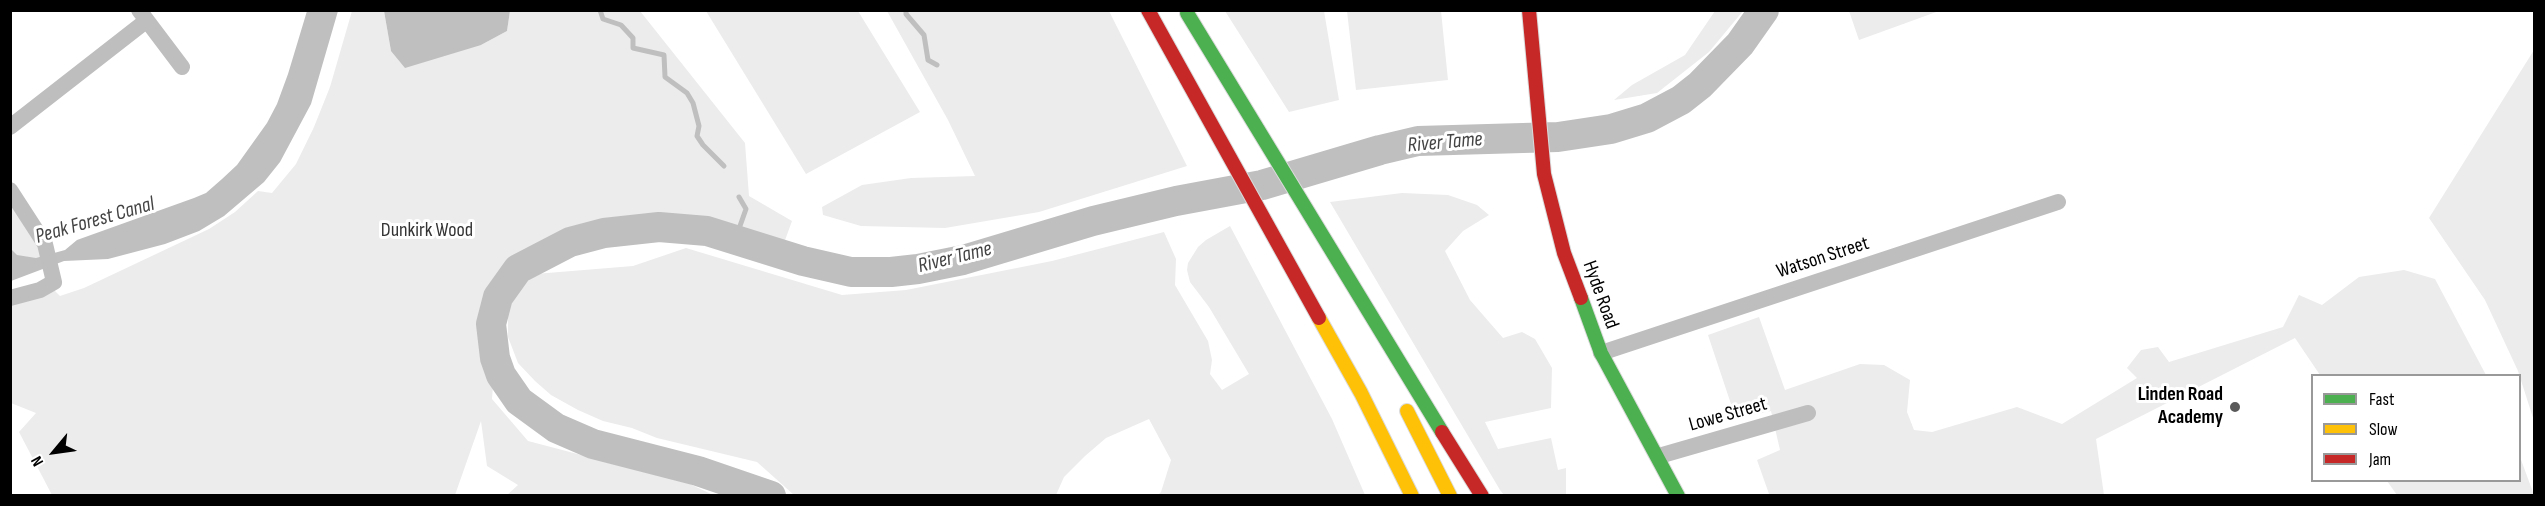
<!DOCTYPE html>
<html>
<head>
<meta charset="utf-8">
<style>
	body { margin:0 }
	#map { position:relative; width:2545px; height:506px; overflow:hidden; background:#fff; font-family:"Sofia Sans Condensed",sans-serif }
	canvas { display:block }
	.frame { position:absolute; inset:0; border:12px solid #000; pointer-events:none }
	.legend { position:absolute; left:2311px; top:374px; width:210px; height:108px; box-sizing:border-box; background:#fff; border:2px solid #999; margin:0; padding:8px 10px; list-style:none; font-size:18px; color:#000 }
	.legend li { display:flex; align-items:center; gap:12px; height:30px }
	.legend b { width:30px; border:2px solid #999 }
	.north { position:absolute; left:24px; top:422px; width:60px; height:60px; -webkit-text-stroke:4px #fff; paint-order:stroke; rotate:241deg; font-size:16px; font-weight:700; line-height:24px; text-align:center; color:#000 }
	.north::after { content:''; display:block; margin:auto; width:21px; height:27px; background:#000; clip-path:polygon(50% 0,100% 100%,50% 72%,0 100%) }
</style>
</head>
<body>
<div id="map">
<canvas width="2545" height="506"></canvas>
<div class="frame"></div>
<ul class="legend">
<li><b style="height:8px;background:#4caf50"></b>Fast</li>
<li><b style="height:8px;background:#ffc107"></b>Slow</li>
<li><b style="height:8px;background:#c62828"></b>Jam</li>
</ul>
<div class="north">N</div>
</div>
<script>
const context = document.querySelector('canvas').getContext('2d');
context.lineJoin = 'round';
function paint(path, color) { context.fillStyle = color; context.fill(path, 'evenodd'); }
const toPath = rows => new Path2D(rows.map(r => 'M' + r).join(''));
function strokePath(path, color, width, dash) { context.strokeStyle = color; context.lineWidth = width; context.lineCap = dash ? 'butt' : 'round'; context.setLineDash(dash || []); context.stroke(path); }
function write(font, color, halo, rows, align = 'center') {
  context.font = font + ' "Sofia Sans Condensed",sans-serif'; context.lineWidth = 6; context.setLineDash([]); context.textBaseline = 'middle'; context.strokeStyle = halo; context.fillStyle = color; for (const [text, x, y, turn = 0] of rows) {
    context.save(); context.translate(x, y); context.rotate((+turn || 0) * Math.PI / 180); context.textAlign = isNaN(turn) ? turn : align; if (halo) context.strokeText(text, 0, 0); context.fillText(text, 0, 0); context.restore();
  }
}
paint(toPath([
	[352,11,384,11,391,51,481,45,507,31,510,11,640,11,745,143,749,196,792,221,780,254,696,229,659,227,604,233,570,242,518,269,498,297,491,324,495,358,492,399,528,441,688,483,713,495,507,495,518,485,487,466,481,421,455,495,52,495,19,432,36,413,11,403,10,298,50,286,60,296,84,288,209,229,235,212,258,191,272,193,296,164,314,127,330,87],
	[706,11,858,11,920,112,806,174],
	[887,11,1109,11,1187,166,1039,212,945,228,861,226,823,215,822,207,862,185,911,178,975,176,948,120],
	[1225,11,1324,11,1339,100,1289,112],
	[1347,11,1441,11,1448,80,1356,90],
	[1715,11,1743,11,1709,52,1657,93,1614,100,1632,85,1685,55],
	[1849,11,1849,10,1939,11,1859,40],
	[2534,50,2534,210,2533,214,2534,216,2534,421,2518,371,2485,300,2429,218],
	[10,190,50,261,11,269],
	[1402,193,1448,195,1477,205,1489,215,1463,231,1445,251,1470,300,1503,338,1522,332,1535,339,1552,368,1551,408,1485,422,1498,449,1551,438,1558,470,1566,468,1566,495,1504,495,1500,490,1330,202],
	[1230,226,1332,419,1365,495,1158,495,1161,492,1171,460,1149,419,1106,438,1085,456,1064,477,1056,495,794,495,757,462,657,438,632,428,603,421,578,410,551,395,535,381,518,363,508,337,508,315,514,294,535,274,633,266,686,248,842,295,906,290,1052,261,1164,232,1176,259,1175,285,1208,341,1212,360,1210,374,1222,390,1249,374,1209,307,1190,282,1187,270,1188,263,1198,247,1206,240],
	[2404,270,2435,279,2486,375,2320,375,2295,338,2096,439,2104,495,1766,495,1769,494,1757,460,1780,450,1771,411,1736,419,1708,335,1759,317,1785,390,1860,364,1884,365,1910,380,1907,412,1914,430,1932,432,2017,407,2062,424,2137,378,2127,368,2141,350,2158,347,2169,362,2283,327,2299,295,2322,305,2359,277],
	[2520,457,2534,495,2397,495,2387,481,2520,480]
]), '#ececec');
paint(toPath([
	[307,11,338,11,311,104,280,162,264,182,224,216,199,231,165,244,108,259,64,261,11,281,11,249,17,255,36,258,65,250,77,240,194,198,206,193,222,179,237,165,267,123,277,104,288,74],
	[384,11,384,10,510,11,507,31,481,45,405,68,391,51]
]), '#bfbfbf');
strokePath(toPath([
	[600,10,603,19,621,25,633,38,633,48,664,55,665,77,687,93,693,103,699,126,697,136,703,145,724,166],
	[906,10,906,14,924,35,928,60,937,65],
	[735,240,746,209,739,197]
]), '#bfbfbf', 5);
strokePath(toPath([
	[771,496,698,471,593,444,556,428,519,401,501,375,495,358,491,324,498,297,518,269,570,242,604,233,659,227,707,231,803,261,851,272,891,272,918,269,963,260,1093,221,1176,201,1262,185,1380,150,1418,141,1558,137,1611,129,1647,118,1681,100,1700,85,1740,44,1764,10]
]), '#bfbfbf', 30);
const fast = toPath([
	[1187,13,1442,432],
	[1581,298,1601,353,1678,496]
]);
const slow = toPath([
	[1319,318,1361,393,1412,496],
	[1407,411,1450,496]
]);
const jam = toPath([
	[1148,10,1319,318],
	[1529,10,1544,174,1564,253,1581,298],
	[1442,432,1482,496]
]);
strokePath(fast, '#dbdbdb', 16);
strokePath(slow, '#dbdbdb', 16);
strokePath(jam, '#dbdbdb', 16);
strokePath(toPath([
	[139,10,182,67],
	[10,127,146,21],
	[10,190,45,244,54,282,40,290,10,298],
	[1601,353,2058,202],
	[1659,456,1808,413]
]), '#bebebe', 16);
strokePath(fast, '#4caf50', 14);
strokePath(slow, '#ffc107', 14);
strokePath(jam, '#c62828', 14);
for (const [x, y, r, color] of [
	[2235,407,6,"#595959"]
]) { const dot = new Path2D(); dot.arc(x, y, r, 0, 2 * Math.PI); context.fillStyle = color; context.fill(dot); strokePath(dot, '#fff', 2); }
write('20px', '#333', '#fff', [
	["Dunkirk Wood",427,231]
]);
write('20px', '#000', '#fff', [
	["Watson Street",1823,258,-18],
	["Hyde Road",1600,295,70],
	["Lowe Street",1728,415,-16]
]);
write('bold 20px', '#000', '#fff', [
	["Linden Road",2223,395],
	["Academy",2223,418]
], 'right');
write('italic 21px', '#444', '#fff', [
	["River Tame",1445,143,-5],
	["Peak Forest Canal",95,221,-16],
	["River Tame",955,258,-14]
]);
</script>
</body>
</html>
